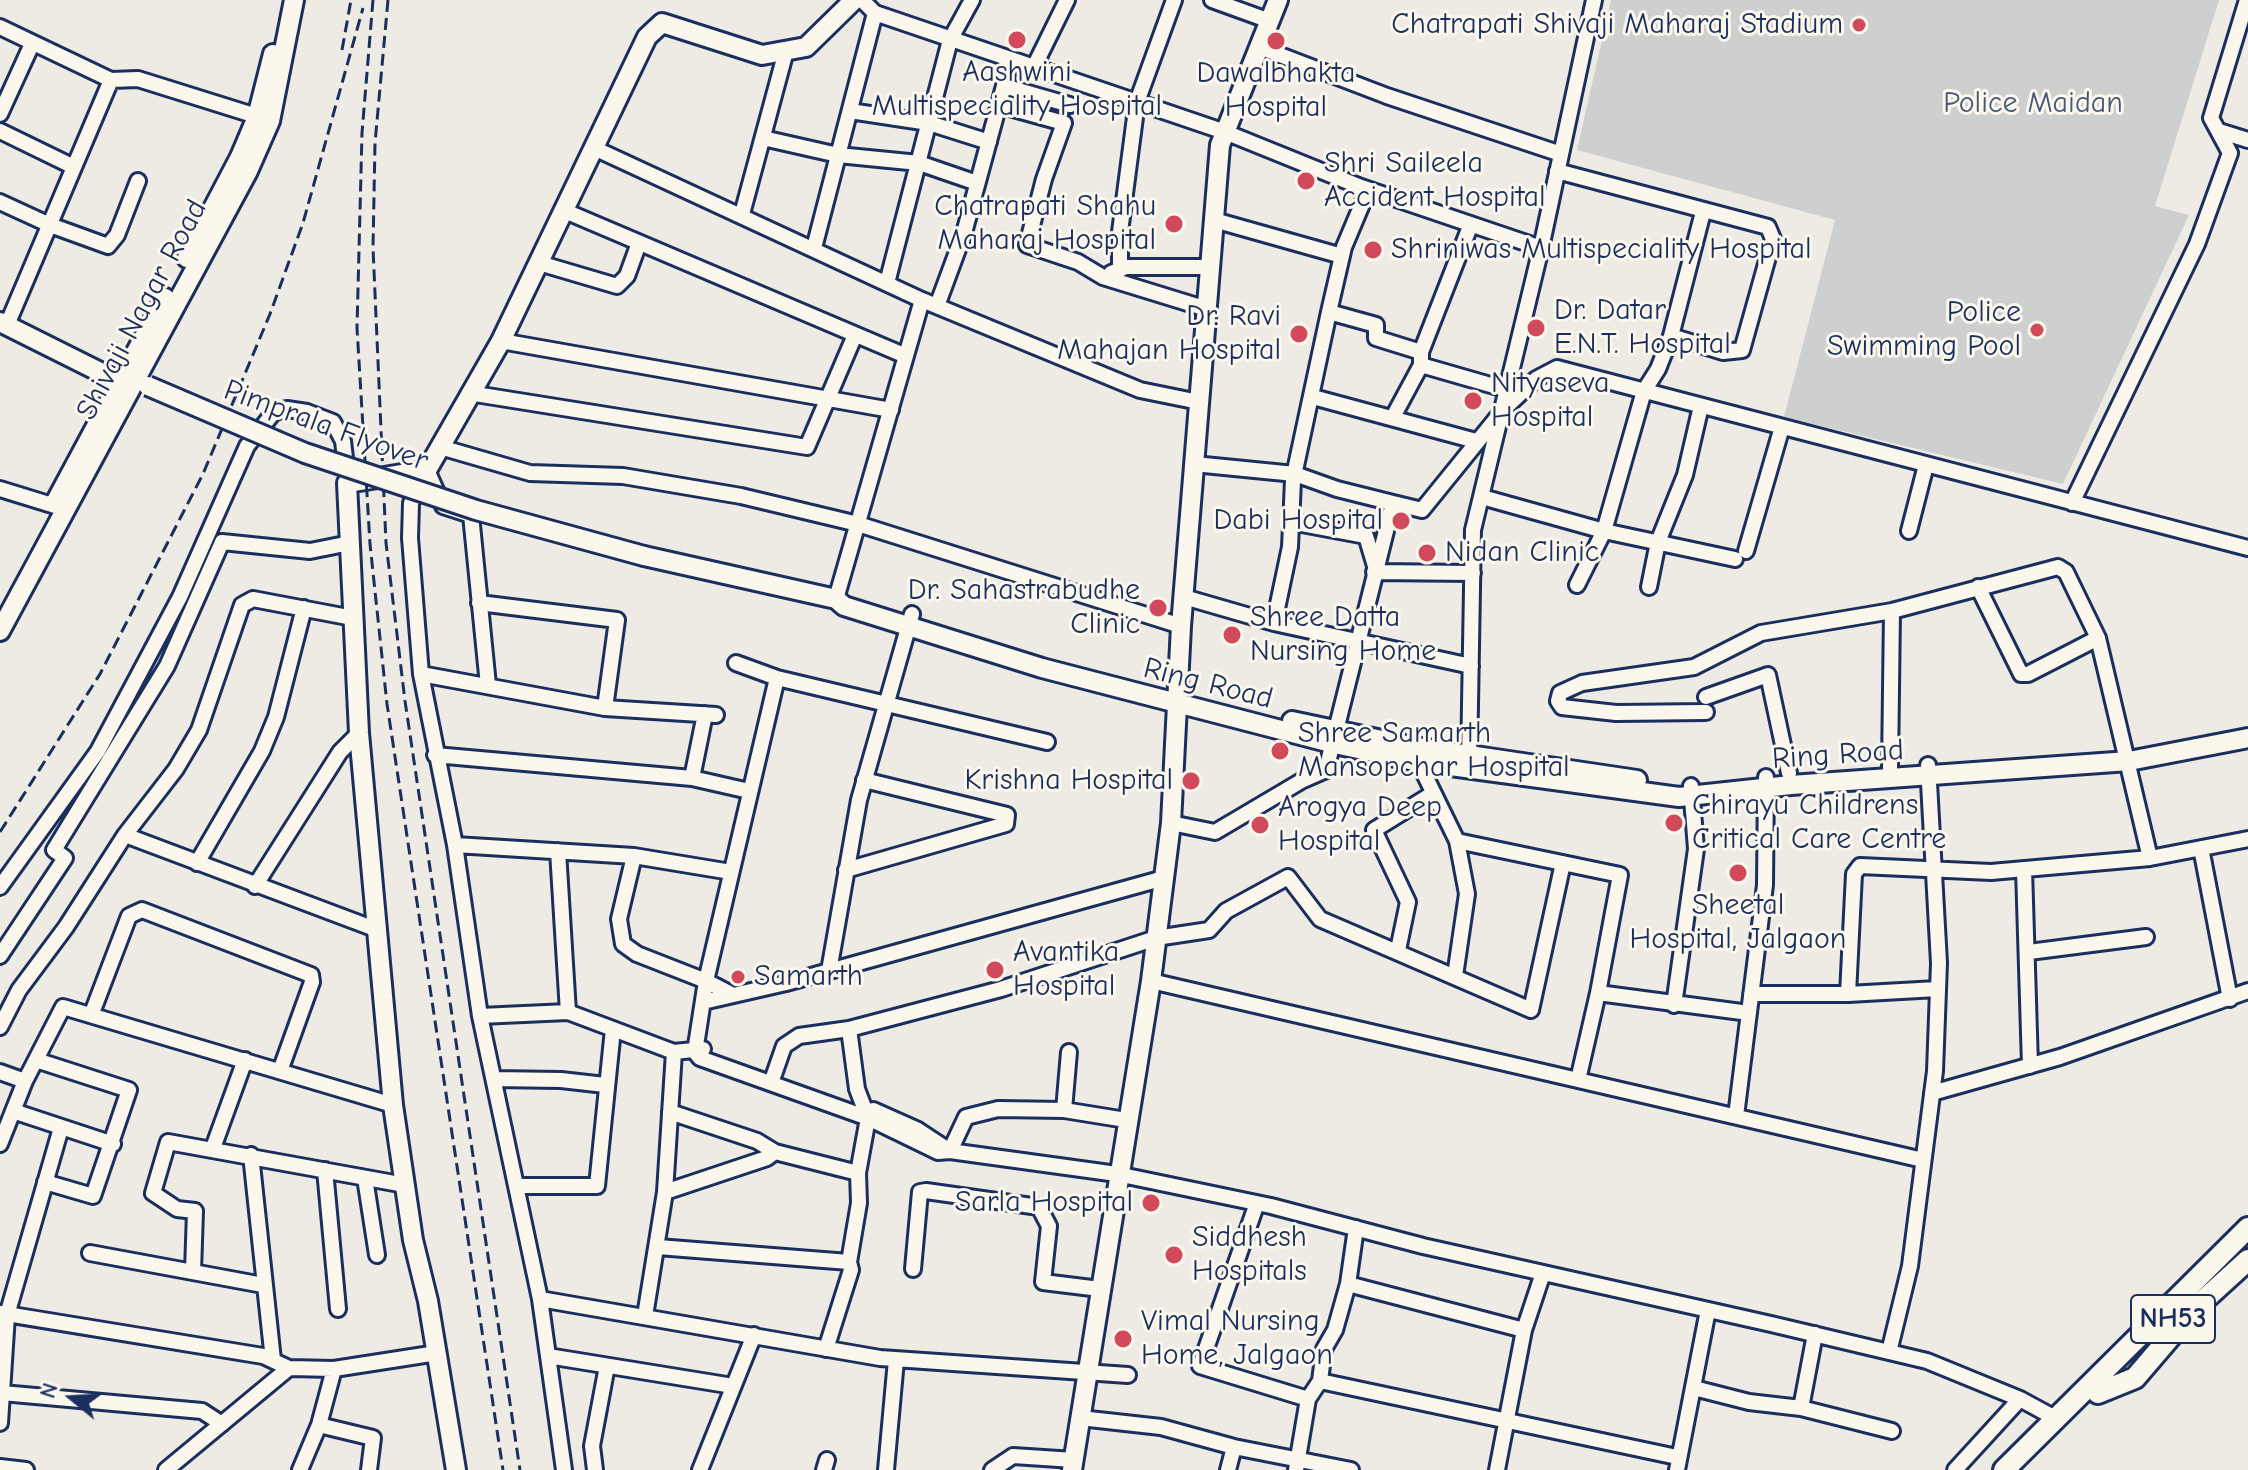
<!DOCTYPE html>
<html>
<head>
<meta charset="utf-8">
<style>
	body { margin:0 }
	#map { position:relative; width:2248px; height:1470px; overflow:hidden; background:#eeebe4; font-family:"Comic Neue",sans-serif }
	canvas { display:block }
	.north { position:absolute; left:32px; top:1358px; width:80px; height:80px; -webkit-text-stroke:6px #fbf7ec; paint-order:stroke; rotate:288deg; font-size:22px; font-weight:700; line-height:32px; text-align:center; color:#1b2f5e }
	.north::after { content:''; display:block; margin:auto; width:28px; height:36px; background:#1b2f5e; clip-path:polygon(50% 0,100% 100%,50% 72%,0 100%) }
</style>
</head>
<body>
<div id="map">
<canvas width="2248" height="1470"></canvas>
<div class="north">N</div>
</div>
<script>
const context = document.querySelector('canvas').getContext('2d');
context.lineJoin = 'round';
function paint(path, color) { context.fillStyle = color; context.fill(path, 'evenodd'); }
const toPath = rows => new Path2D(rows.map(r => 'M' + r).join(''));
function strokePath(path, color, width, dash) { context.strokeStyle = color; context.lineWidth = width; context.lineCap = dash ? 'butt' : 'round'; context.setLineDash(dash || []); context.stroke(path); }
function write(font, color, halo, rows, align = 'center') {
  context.font = font + ' "Comic Neue",sans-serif'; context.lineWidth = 6; context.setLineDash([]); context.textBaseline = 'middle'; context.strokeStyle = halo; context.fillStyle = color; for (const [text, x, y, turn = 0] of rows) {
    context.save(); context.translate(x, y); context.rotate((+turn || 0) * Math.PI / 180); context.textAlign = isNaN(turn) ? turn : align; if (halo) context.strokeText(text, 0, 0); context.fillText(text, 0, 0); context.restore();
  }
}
paint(toPath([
	[1611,0,2219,0,2155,206,2189,215,2063,484,1784,417,1835,220,1577,150]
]), '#cecfcf');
const minor = toPath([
	[862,0,875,13,1225,132,1361,187,1541,248],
	[1212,0,1270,21],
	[0,27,111,80,138,79,266,119],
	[1259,47,1387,96,1561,154],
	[1034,67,1067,0],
	[1004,86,1070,105],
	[999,105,1064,123,1044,179,1027,245,1078,262,1103,277,1207,309],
	[850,111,929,123,989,142],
	[0,114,32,44],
	[0,131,74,167],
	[2219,131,2248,140],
	[763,138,838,155,919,163,977,183],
	[596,149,922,300,1140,390,1199,402],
	[1557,171,1768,227,1773,239,1742,350,1723,352,1671,336],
	[0,202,50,225,108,246,117,235,138,181],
	[565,211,906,356],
	[742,214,786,51],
	[1214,220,1342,256],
	[814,248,875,13],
	[539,263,617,286,627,276,639,243],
	[1120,270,1120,232,1137,102,1174,0],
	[1111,273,1126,267,1210,267],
	[887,283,950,40,972,0],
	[937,306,964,233,1011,60],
	[1329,312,1376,325,1376,338,1421,352,1421,365,1508,390],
	[7,325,111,80],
	[501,341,891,410],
	[1421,352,1471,224],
	[469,393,807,447,855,335],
	[1313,397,1476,441],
	[1393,417,1421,365],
	[440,447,530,473,623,476,741,496,858,524,1181,626],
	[427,470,411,503,410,538,421,674,455,845,480,1016,540,1299,564,1470],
	[427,470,443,506,471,515,488,685],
	[0,489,65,509],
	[1482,497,1604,531,1735,559],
	[1393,503,1422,510,1504,409,1536,379,1557,368,2248,548],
	[2072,503,2197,244,2230,153,2211,118,2247,0],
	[1291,522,1366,536,1375,566],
	[1909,531,1926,465],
	[1746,551,1782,427],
	[1374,572,1473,573],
	[1577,585,1604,531,1644,391,1658,369,1671,336,1703,212],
	[1649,587,1658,542,1685,475,1701,406],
	[1978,587,2021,674,2028,674,2098,638],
	[1184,597,1274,623,1290,547,1293,480,1329,312,1344,247,1368,190],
	[836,599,922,300],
	[479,603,617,620,605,708],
	[1274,623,1471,666],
	[736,663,777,678,1047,742],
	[421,674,605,708,716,715],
	[1706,697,1768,675,1789,773],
	[1706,712,1616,713,1562,707,1558,701,1560,693,1582,683,1694,667,1761,633,1892,611,2058,567,2066,572,2098,638,2150,858],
	[435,755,692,778,749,791],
	[1415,755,1457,841,1620,875,1598,993,1749,1013],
	[1469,763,1473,530,1541,248,1594,0],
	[1890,768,1892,611],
	[692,778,705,714],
	[1171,823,1215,832,1303,780,1326,770,1393,503,1337,489,1295,474,1194,464],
	[125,835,375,929],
	[455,845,634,856,731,872],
	[2201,848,2230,999],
	[558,851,568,1012],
	[634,856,619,919,623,944,637,954,706,981,733,995],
	[197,863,262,751,276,717,304,608],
	[2024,869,2030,1066],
	[846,870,1006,824,1007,815,864,780],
	[255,886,340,752,359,733],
	[0,887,98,751,180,597,247,446,274,412,287,409,307,412,333,422,343,441,347,475],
	[1398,950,1408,902,1374,830,1432,794],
	[2029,952,2146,937],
	[0,956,65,858,54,850,167,666,222,542,310,551,350,543],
	[829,971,859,800,912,614],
	[1455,976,1467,894,1457,841],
	[1151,981,1923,1160],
	[1751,994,1848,994,1854,874,1860,866,1991,872,2150,858,2248,839],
	[1848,994,1937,989],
	[703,1002,786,983,1164,878],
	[1674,1005,1696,849,1691,786],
	[92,1013,129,916,142,910,311,975,312,982,280,1071],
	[480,1016,568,1012,674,1052,703,1049],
	[0,1027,19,990,66,927,125,835,176,769,199,730,242,605,253,599,353,618],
	[695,1052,700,1058,868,1118,938,1152,950,1151,1117,1174,1271,1206,1423,1246,1771,1324,1927,1361,2020,1399,2055,1418],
	[695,1052,706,981,777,678],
	[36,1060,129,1090,93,1196,45,1182],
	[0,1072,25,1081],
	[494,1079,561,1080,605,1085],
	[1578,1080,1598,993],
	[771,1083,784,1046,799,1036,849,1029,1001,989,1156,938,1209,930,1226,911,1288,877,1320,919,1531,1010,1563,863],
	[1932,1093,2060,1057,2248,991],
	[873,1110,918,1130,950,1151],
	[1064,1110,1069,1052],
	[13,1111,113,1144],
	[670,1112,757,1141,775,1152,858,1173],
	[1736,1116,1765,885,1766,777],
	[0,1144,25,1081,63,1007,393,1105],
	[213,1148,245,1060],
	[950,1151,966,1117,998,1109,1064,1110,1126,1120],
	[251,1155,273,1360],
	[325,1170,338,1309],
	[365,1178,377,1255],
	[517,1186,597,1186,613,1029],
	[665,1192,767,1158,775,1152],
	[1257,1203,1200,1366,1308,1399],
	[658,1247,849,1262],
	[90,1253,263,1285],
	[913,1269,920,1192,926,1191,1039,1207,1049,1226,1043,1282,1100,1289],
	[193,1272,195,1211,177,1209,153,1193,168,1142,405,1185],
	[1348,1284,1524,1330],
	[540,1299,880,1358,1128,1375],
	[0,1313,263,1356,289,1368],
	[645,1316,665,1192,674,1052],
	[826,1349,851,1270,849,1262,859,1203,858,1173,868,1118,857,1089,849,1029],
	[1889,1352,1910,1266,1935,1071,1939,963,1928,765],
	[548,1356,733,1386],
	[1320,1381,1677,1457],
	[1694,1388,1749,1402,1801,1408,1892,1431],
	[2,1393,202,1411,222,1424],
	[1801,1408,1815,1334],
	[1080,1418,1161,1427,1234,1447,1351,1470],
	[0,1423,7,1315,61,1128],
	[319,1425,373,1438,369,1470],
	[0,1467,26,1470],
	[166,1470,289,1368,334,1369,437,1353],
	[300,1470,319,1425,334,1369],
	[595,1470,592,1446,607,1366],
	[700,1470,754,1335],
	[824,1470,827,1460],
	[886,1470,896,1360],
	[992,1470,1013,1456,1074,1460],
	[1228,1470,1234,1447],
	[1296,1470,1308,1399,1320,1381,1324,1349,1335,1330,1348,1284,1356,1228],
	[1497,1470,1524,1330,1543,1273],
	[1677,1470,1708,1310],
	[1955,1470,2020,1399]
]);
const major = toPath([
	[187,258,240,157,257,117,273,54],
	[0,322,118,381,127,381],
	[56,501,165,298],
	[644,556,836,599,844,606,1042,668,1335,744,1414,761,1679,797,1791,785,2129,761,2248,738],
	[0,631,248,171,270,121,294,0],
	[1292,721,1415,747,1637,780],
	[456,1470,428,1301,413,1240,393,1105,359,733,347,483,427,470,501,341,647,37,662,23,762,55,806,47,854,0],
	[1072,1470,1151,981,1171,823,1181,626,1220,145,1278,0]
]);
const highway = toPath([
	[2098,1393,2135,1378,2194,1309,2248,1260],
	[2004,1470,2248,1228]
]);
strokePath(minor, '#1b2f5e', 20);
strokePath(major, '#1b2f5e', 24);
strokePath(highway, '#1b2f5e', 26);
strokePath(minor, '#fbf7ec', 14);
strokePath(major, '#fbf7ec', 18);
strokePath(highway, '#fbf7ec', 20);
strokePath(toPath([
	[373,0,362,133,357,328,370,544,387,704,503,1470],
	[388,0,375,143,373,248,386,543,405,701,520,1470],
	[342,50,351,0],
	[0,832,100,674,203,474,270,314,303,223,363,8]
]), '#1b2f5e', 3, [12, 6]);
const majorBridge = toPath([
	[148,386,305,453,476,510,644,556]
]);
strokePath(majorBridge, '#1b2f5e', 24, []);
strokePath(majorBridge, '#fbf7ec', 18);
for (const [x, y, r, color] of [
	[1859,25,8,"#d1495b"],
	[1017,40,10,"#d1495b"],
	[1276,41,10,"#d1495b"],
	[1306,181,10,"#d1495b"],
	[1174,224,10,"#d1495b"],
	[1373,250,10,"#d1495b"],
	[1536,328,10,"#d1495b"],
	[2037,330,8,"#d1495b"],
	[1299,334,10,"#d1495b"],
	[1473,401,10,"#d1495b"],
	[1401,521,10,"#d1495b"],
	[1427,553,10,"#d1495b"],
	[1158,608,10,"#d1495b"],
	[1232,635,10,"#d1495b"],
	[1280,751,10,"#d1495b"],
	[1191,781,10,"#d1495b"],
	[1674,823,10,"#d1495b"],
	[1260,825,10,"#d1495b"],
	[1738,873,10,"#d1495b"],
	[995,970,10,"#d1495b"],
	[738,977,8,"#d1495b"],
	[1151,1203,10,"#d1495b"],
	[1174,1255,10,"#d1495b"],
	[1123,1339,10,"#d1495b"]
]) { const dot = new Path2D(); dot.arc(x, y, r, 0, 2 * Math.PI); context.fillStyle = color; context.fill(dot); strokePath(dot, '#fbf7ec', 3); }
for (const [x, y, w] of [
	[2173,1319,84]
]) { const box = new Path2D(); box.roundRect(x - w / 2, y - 24, w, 48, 6); context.fillStyle = '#fbf7ec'; context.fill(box); strokePath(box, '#1b2f5e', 2); }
write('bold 28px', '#1b2f5e', null, [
	["NH53",2173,1319]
]);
write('30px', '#1b2f5e', '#fbf7ec', [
	["Chatrapati Shivaji Maharaj Stadium",1843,25,"right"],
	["Aashwini",1017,73,"center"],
	["Multispeciality Hospital",1017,107,"center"],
	["Dawalbhakta",1276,74,"center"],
	["Hospital",1276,108,"center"],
	["Shri Saileela",1324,164],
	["Accident Hospital",1324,198],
	["Chatrapati Shahu",1156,207,"right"],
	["Maharaj Hospital",1156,241,"right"],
	["Shriniwas Multispeciality Hospital",1391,250],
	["Dr. Datar",1554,311],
	["E.N.T. Hospital",1554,345],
	["Police",2021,313,"right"],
	["Swimming Pool",2021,347,"right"],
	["Dr. Ravi",1281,317,"right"],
	["Mahajan Hospital",1281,351,"right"],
	["Nityaseva",1491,384],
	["Hospital",1491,418],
	["Dabi Hospital",1383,521,"right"],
	["Nidan Clinic",1445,553],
	["Dr. Sahastrabudhe",1140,591,"right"],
	["Clinic",1140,625,"right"],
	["Shree Datta",1250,618],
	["Nursing Home",1250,652],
	["Shree Samarth",1298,734],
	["Mansopchar Hospital",1298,768],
	["Krishna Hospital",1173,781,"right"],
	["Chirayu Childrens",1692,806],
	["Critical Care Centre",1692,840],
	["Arogya Deep",1278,808],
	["Hospital",1278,842],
	["Sheetal",1738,906,"center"],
	["Hospital, Jalgaon",1738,940,"center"],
	["Avantika",1013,953],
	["Hospital",1013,987],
	["Samarth",754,977],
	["Sarla Hospital",1133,1203,"right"],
	["Siddhesh",1192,1238],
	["Hospitals",1192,1272],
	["Vimal Nursing",1141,1322],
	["Home, Jalgaon",1141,1356]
], 'left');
write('30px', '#48577a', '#fbf7ec', [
	["Police Maidan",2033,104]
]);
write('30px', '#1b2f5e', '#fbf7ec', [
	["Shivaji Nagar Road",142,310,-62],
	["Pimprala Flyover",326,426,20],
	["Ring Road",1208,684,14],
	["Ring Road",1838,755,-4]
]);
</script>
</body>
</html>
